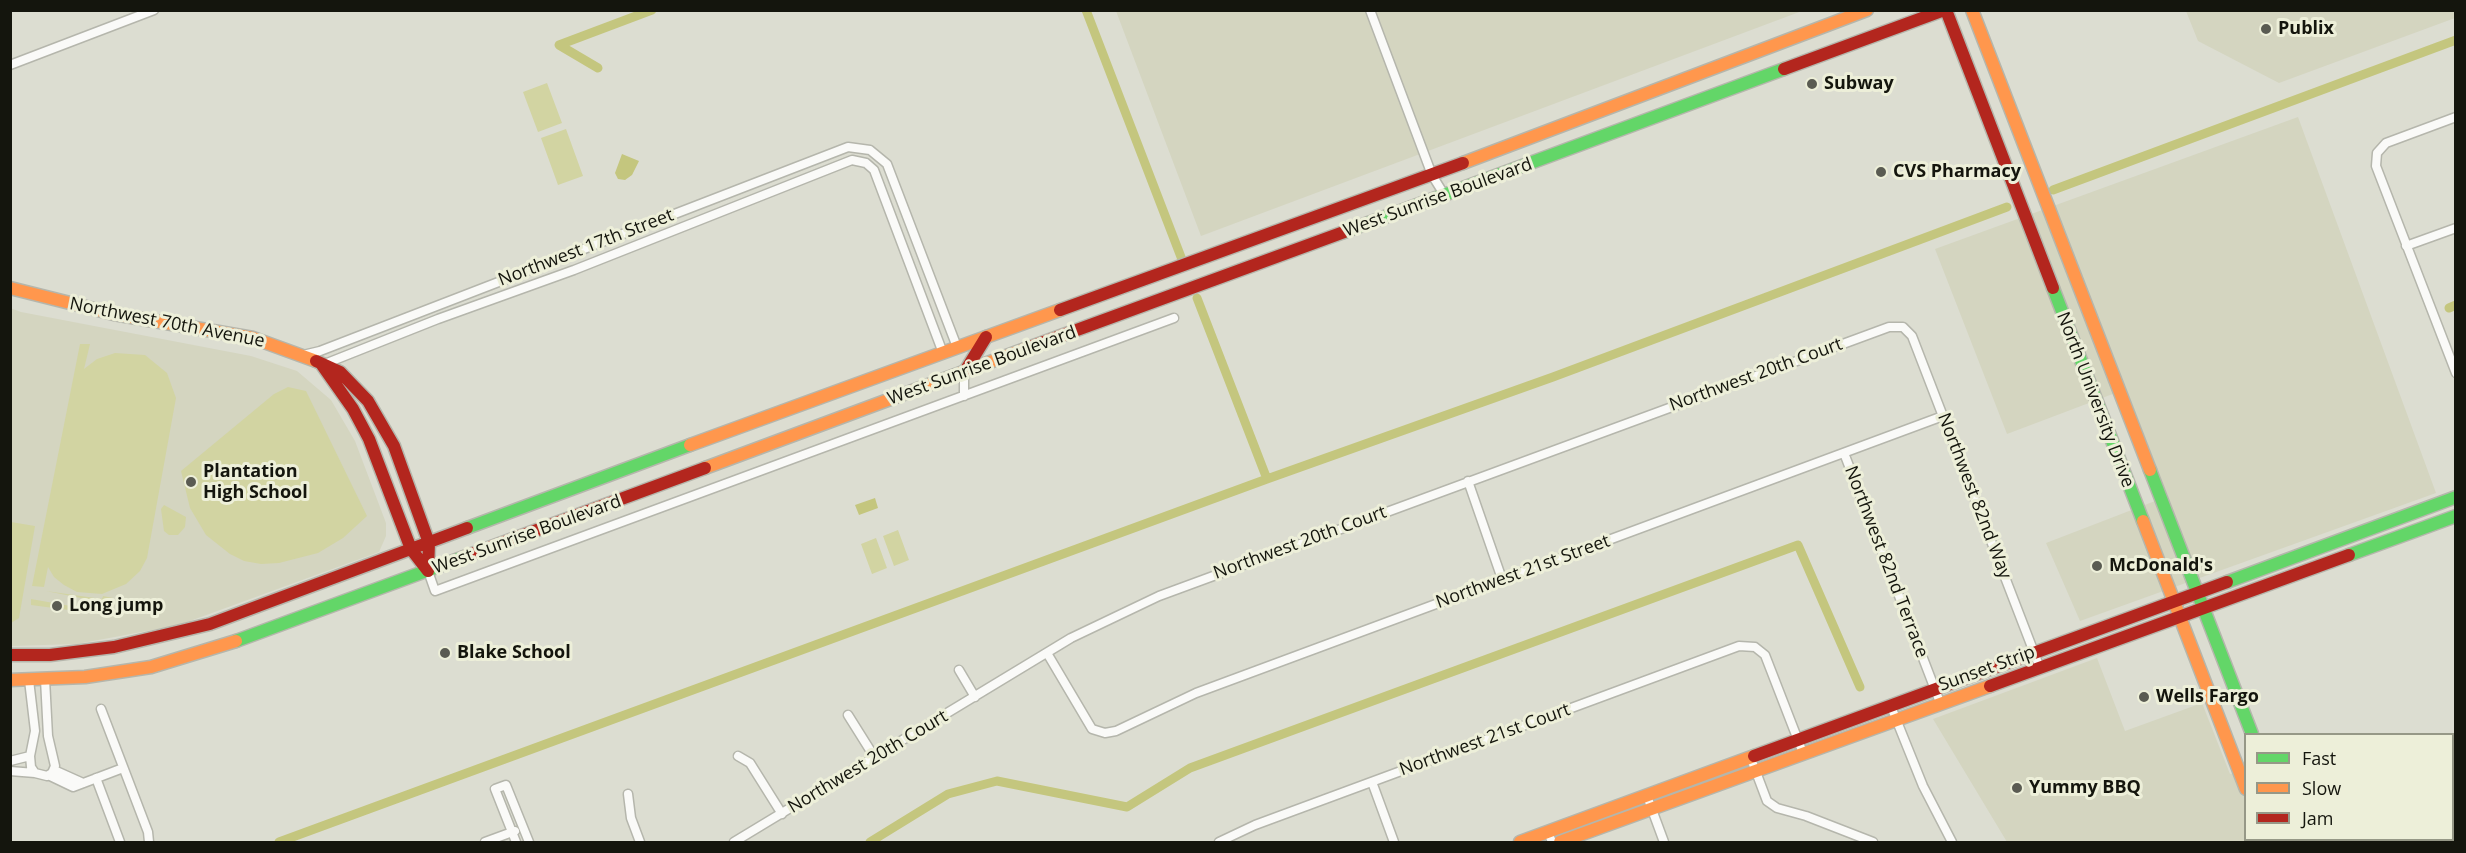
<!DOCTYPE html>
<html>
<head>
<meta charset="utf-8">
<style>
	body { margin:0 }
	#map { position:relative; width:2466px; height:853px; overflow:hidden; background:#dcddd1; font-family:"Open Sans",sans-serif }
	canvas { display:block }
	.frame { position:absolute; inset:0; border:12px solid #14150d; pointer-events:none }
	.legend { position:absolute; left:2244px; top:733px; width:210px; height:108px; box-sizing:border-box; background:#edefd9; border:2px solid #969887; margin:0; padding:8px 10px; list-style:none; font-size:18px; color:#14150d }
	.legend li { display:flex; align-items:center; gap:12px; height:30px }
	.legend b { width:30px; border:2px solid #969887 }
</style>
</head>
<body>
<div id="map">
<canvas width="2466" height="853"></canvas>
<div class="frame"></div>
<ul class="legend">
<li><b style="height:8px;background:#63d668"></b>Fast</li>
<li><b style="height:8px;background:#ff974d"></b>Slow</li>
<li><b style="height:8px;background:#b3261e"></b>Jam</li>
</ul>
</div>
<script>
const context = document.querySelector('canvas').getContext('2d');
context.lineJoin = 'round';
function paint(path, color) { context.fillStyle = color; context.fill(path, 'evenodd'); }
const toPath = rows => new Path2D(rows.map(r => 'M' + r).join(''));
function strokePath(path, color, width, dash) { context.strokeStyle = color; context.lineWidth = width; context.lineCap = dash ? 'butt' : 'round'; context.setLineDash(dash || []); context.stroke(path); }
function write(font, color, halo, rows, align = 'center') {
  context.font = font + ' "Open Sans",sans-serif'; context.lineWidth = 6; context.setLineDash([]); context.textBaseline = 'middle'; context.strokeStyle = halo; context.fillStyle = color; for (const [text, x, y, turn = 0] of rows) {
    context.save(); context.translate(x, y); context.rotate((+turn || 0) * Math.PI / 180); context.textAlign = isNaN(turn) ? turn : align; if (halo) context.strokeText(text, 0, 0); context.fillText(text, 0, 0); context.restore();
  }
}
paint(toPath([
	[2455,10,2455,18,2279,83,2198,41,2186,11],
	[1116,11,1802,11,1201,236],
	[2298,117,2436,493,2080,621,2046,543,2168,496,2126,389,2007,434,1935,249],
	[10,308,21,312,251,356,297,371,331,400,355,441,386,523,386,536,379,552,179,625,77,644,11,646],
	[2097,658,2125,731,2202,703,2230,774,2245,769,2246,840,2385,840,2386,842,2007,842,1933,719]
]), '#d4d5c0');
paint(toPath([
	[547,83,562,123,538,132,523,92],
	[566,129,583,176,558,185,541,138],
	[80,344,90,344,84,369,97,359,115,353,145,355,167,373,176,398,147,558,140,571,126,584,102,594,77,592,64,585,54,577,48,567,44,587,32,586],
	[288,387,306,391,367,516,343,538,318,553,279,563,261,564,244,561,230,554,206,535,190,508,181,471,274,394],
	[164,505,186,517,185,527,178,535,169,535,164,531,161,509],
	[11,522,35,526,19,618,11,623],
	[898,530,909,560,894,566,883,536],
	[876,538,887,568,872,574,861,544],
	[46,591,102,599,103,596,113,598,111,606,101,604,101,602],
	[31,599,99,611,99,614,31,605]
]), '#d2d4a2');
paint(toPath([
	[622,154,639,161,632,175,625,180,618,179,615,173],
	[875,498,878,508,859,515,855,505]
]), '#c4c67e');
strokePath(toPath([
	[1086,10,1181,257],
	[598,68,559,45,652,10],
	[2053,190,2456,40],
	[1197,298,1267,479],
	[2449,308,2456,305],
	[2452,818,2456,817],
	[279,842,1267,479,1553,377,2007,207],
	[870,842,948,794,997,781,1127,807,1190,768,1798,545,1860,687]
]), '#c4c67e', 9);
const street = toPath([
	[1370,10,1432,175,1445,196],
	[10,65,154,10],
	[2456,117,2386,143,2377,153,2376,166,2456,373],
	[2406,246,2456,228],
	[303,355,320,351,848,147,870,150,887,164,957,347],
	[322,365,438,319,574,270,852,160,866,163,874,170,943,353],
	[964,373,964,396],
	[1844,453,1941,705],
	[1468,481,1502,579],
	[428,571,435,591,1174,318],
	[1047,653,1092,729,1105,733,1116,731,1196,693,1943,416],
	[959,670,975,697],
	[29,680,35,731,30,756,31,767,35,773,47,776,52,773,55,766,48,736,45,679],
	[1890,704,1923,786,1952,842],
	[101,709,148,832,149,842],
	[848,715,875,758],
	[738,756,750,763,782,814],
	[1750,756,1767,801,1777,808,1806,816,1873,842],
	[10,761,30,756],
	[54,770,83,783],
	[10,771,35,773],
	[50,776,73,787,123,768],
	[96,778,120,842],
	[1372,782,1394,842],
	[628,794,631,818,640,842],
	[1647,796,1664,842],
	[1548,832,1552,842],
	[485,842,515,831],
	[516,842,495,789,506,785,529,842],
	[734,842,1071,638,1159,596,1889,327,1903,327,1912,336,2040,668],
	[1219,842,1255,825,1739,646,1755,647,1765,655,1803,753]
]);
const fast = toPath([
	[1344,232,1784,69],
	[2053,288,2143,521],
	[2150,470,2252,734],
	[467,528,690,445],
	[2349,555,2456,516],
	[2227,582,2456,497],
	[236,641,464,557]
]);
const slow = toPath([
	[1972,10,2150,470],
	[1463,163,1867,10],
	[10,288,114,314,253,338,316,361],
	[690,445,1060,310],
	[705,468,1025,349],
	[2143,521,2246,789],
	[10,680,85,677,151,667,236,641],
	[1520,842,1754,756],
	[1560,842,1990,686]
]);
const jam = toPath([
	[1946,10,2053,288],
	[1784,69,1944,10],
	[1060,310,1463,163],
	[1025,349,1344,232],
	[316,361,340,372,368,401,394,446,429,543,428,571],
	[322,365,353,409,369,439,411,549,428,571],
	[964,373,986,337],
	[464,557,705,468],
	[10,655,50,655,114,647,210,624,467,528],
	[1990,686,2349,555],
	[1754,756,2227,582],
	[2265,840,2266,842],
	[2293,840,2294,842]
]);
strokePath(street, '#b5b6ac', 11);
strokePath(fast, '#b5b6ac', 15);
strokePath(slow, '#b5b6ac', 15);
strokePath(jam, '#b5b6ac', 15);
strokePath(street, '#fafaf8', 8);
strokePath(fast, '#63d668', 12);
strokePath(slow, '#ff974d', 12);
strokePath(jam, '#b3261e', 12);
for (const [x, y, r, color] of [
	[2266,29,6,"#5a5b52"],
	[1812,84,6,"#5a5b52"],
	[1881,172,6,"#5a5b52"],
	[191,482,6,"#5a5b52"],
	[2097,566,6,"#5a5b52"],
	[57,606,6,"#5a5b52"],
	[445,653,6,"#5a5b52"],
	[2144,697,6,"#5a5b52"],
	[2017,788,6,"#5a5b52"]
]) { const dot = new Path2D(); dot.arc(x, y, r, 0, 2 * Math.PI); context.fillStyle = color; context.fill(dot); strokePath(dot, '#edefd9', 2); }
write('bold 18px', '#14150d', '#edefd9', [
	["Publix",2278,29],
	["Subway",1824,84],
	["CVS Pharmacy",1893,172],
	["Plantation",203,472],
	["High School",203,493],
	["McDonald's",2109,566],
	["Long jump",69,606],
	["Blake School",457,653],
	["Wells Fargo",2156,697],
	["Yummy BBQ",2029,788]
], 'left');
write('18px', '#14150d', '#edefd9', [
	["West Sunrise Boulevard",1438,198,-20],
	["Northwest 17th Street",586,248,-21],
	["Northwest 70th Avenue",167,323,11],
	["West Sunrise Boulevard",982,366,-20],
	["Northwest 20th Court",1756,375,-20],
	["North University Drive",2095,400,69],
	["Northwest 82nd Way",1974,496,69],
	["West Sunrise Boulevard",527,535,-20],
	["Northwest 20th Court",1300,543,-20],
	["Northwest 82nd Terrace",1886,562,69],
	["Northwest 21st Street",1523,572,-20],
	["Sunset Strip",1987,669,-20],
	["Northwest 21st Court",1485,740,-20],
	["Northwest 20th Court",868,762,-31]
]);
</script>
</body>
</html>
